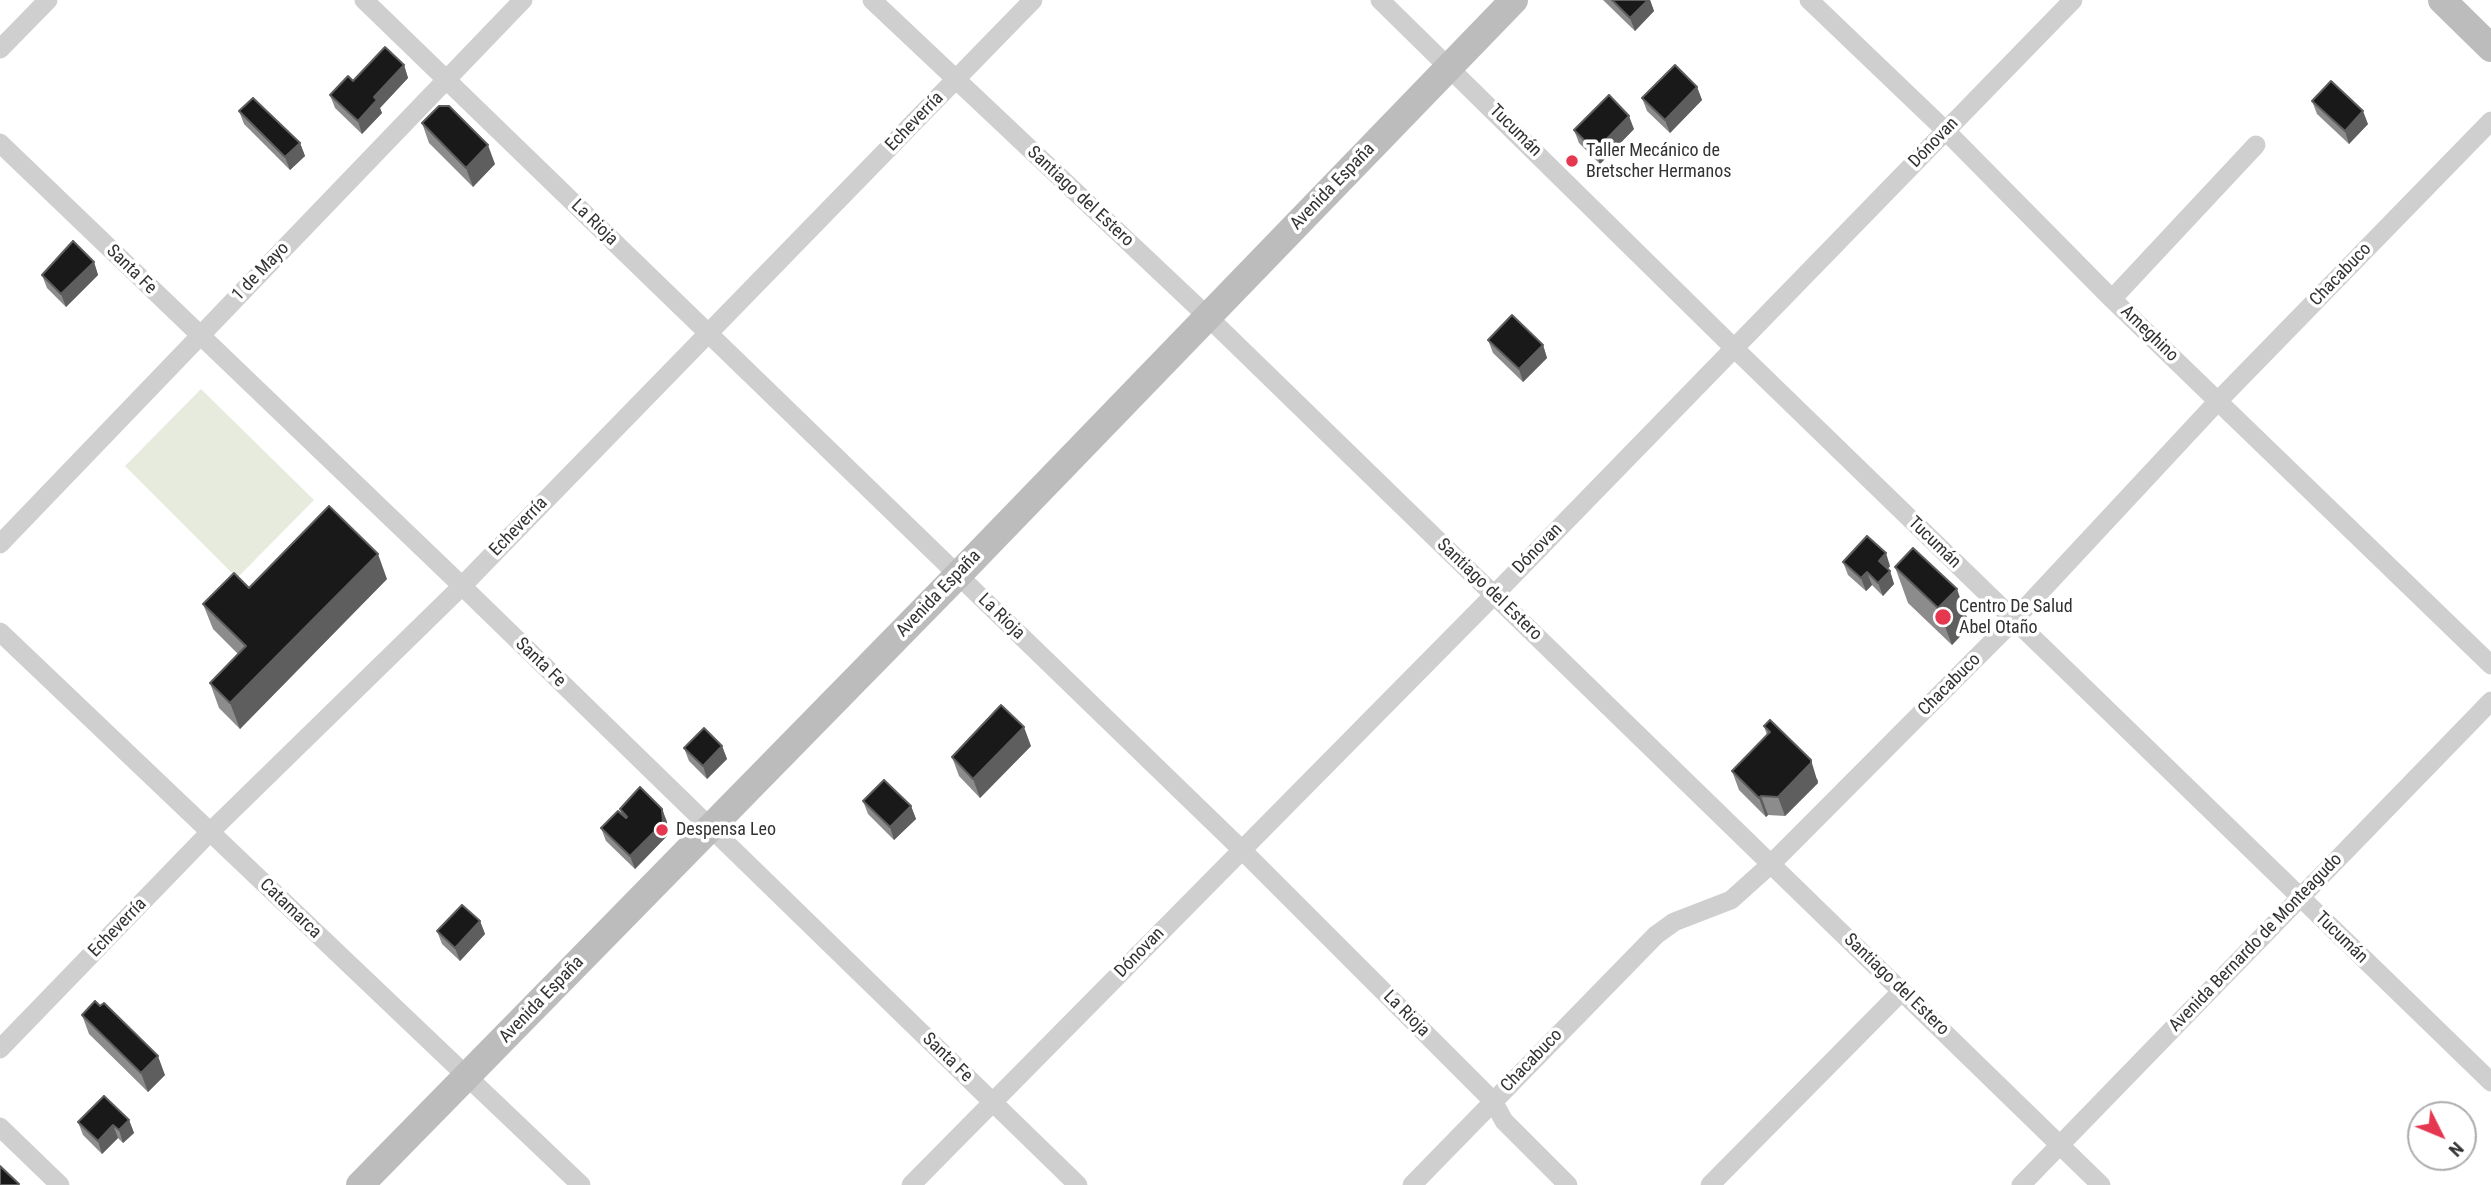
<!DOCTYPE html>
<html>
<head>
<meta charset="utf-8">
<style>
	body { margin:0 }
	#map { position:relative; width:2491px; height:1185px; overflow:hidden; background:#fff; font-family:"Roboto Condensed",sans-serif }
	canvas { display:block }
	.north { position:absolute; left:2407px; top:1101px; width:70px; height:70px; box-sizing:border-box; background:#fff; border:2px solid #adadad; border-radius:50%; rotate:133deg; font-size:19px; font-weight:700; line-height:28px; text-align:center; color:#323232 }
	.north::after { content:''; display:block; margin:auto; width:24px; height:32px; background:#e53850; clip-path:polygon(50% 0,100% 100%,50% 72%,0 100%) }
</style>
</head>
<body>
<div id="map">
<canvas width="2491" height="1185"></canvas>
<div class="north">N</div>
</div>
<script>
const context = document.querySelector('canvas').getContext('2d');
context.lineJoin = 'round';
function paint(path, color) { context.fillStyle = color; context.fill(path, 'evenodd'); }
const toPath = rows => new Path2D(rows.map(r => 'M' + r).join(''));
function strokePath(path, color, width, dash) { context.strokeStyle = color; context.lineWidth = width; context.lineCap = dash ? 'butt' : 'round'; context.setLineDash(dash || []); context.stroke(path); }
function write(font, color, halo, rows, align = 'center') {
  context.font = font + ' "Roboto Condensed",sans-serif'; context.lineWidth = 7; context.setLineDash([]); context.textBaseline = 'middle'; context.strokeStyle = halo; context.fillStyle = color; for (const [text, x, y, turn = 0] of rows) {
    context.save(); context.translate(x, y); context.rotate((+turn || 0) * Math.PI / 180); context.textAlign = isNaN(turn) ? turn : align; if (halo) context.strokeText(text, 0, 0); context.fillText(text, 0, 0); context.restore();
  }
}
paint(toPath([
	[201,389,314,500,237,578,125,466]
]), '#e6ebde');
strokePath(toPath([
	[364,0,1241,849,1493,1101,1504,1121,1568,1185],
	[872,0,1208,317,2101,1185],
	[1380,0,1733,347,2491,1082],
	[1809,0,1946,131,2112,299,2491,665],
	[0,49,48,0],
	[0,143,462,586,1078,1185],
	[2112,299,2256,145],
	[0,544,523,0],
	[0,632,581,1185],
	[0,1049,210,832,462,586,1033,0],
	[0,1127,60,1185],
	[911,1185,1494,595,2073,0],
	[1412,1185,1656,935,1674,922,1731,900,1771,864,2014,620,2218,401,2491,121],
	[1710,1185,1902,991],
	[2021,1185,2491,701]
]), '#cfcfcf', 19);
strokePath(toPath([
	[2442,0,2491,48],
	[360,1185,958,575,1514,0]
]), '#bcbcbc', 28);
paint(toPath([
	[1603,0,1650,0,1654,11,1635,31],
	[404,65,408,78,380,108,382,113,362,134,335,108,330,95],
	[1697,87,1702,100,1670,133,1647,111,1642,98],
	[2312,101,2368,124,2349,144,2317,114],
	[239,111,300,143,305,156,290,170,244,124],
	[422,123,495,164,473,187,429,143],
	[1634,129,1600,164,1579,143,1574,130],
	[94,262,98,275,66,307,47,288,42,275],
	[1488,340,1543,345,1547,358,1523,382,1493,353],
	[1843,562,1890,566,1888,569,1890,571,1894,584,1883,596,1872,585,1866,591,1848,575],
	[1895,567,1970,626,1952,645,1908,603],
	[387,579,240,729,219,708,210,683,238,654,213,629,203,604,249,588],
	[1764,726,1818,780,1818,783,1785,816,1768,815,1766,817,1739,790,1732,771,1767,735],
	[722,746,727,759,707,779,689,761,684,748],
	[1031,746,980,798,959,776,952,757],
	[863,801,911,806,916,819,894,840,868,814],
	[620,809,662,809,667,822,667,836,635,869,606,841,601,828,622,814],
	[480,921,485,934,460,961,442,944,437,931],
	[82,1015,165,1075,148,1092,89,1034],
	[129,1120,134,1133,123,1143,118,1138,102,1154,83,1135,78,1122]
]), '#8c8c8c');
paint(toPath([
	[1648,0,1650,0,1654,11,1635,31,1630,18],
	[404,65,408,78,380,108,382,113,362,134,358,121,374,97],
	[1697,87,1702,100,1670,133,1665,120],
	[2363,111,2368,124,2349,144,2345,131],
	[1629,116,1634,129,1600,164,1595,151],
	[300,143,305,156,290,170,285,157],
	[488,145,495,164,473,187,466,168],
	[94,262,98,275,66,307,61,294],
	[1543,345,1547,358,1523,382,1519,369],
	[1886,553,1890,566,1883,574,1879,561],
	[378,554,387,579,240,729,230,703],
	[1890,571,1894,584,1883,596,1878,583],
	[1867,572,1872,585,1866,591,1861,578],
	[1957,589,1970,626,1952,645,1938,608],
	[1024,727,1031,746,980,798,973,779],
	[722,746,727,759,707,779,703,766],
	[1811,760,1818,783,1785,816,1778,797],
	[1761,796,1768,815,1766,817,1759,798],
	[911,806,916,819,894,840,890,827],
	[662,809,667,822,667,836,635,869,630,856],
	[480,921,485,934,460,961,455,948],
	[158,1056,165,1075,148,1092,141,1073],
	[129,1120,134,1133,123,1143,119,1130],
	[113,1125,118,1138,102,1154,98,1141]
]), '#5e5e5e');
const building = toPath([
	[1612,0,1648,0,1630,18,1612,0],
	[385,47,404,65,374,97,377,100,358,121,330,95,348,76,353,81,385,47],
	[1675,65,1697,87,1665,120,1642,98,1675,65],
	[2331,81,2363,111,2345,131,2312,101,2331,81],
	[1609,95,1629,116,1595,151,1574,130,1609,95],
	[253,98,300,143,285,157,239,111,253,98],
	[439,106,449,106,488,145,466,168,422,123,439,106],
	[73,241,94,262,61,294,42,275,73,241],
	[1512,315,1543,345,1519,369,1488,340,1512,315],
	[329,506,378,554,230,703,210,683,246,646,203,604,234,573,249,588,329,506],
	[1867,536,1886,553,1879,561,1890,571,1878,583,1867,572,1861,578,1843,562,1867,536],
	[1913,548,1957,589,1938,608,1895,567,1913,548],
	[1001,705,1024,727,973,779,952,757,1001,705],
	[1770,720,1811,760,1811,763,1778,797,1761,796,1759,798,1732,771,1770,732,1764,726,1770,720],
	[704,728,722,746,703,766,684,748,704,728],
	[884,780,911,806,890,827,863,801,884,780],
	[640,787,662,809,663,823,630,856,601,828,618,811,626,818,627,817,620,809,640,787],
	[462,905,480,921,455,948,437,931,462,905],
	[95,1001,100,1006,104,1003,158,1056,141,1073,82,1015,95,1001],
	[104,1096,129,1120,119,1130,113,1125,98,1141,78,1122,104,1096],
	[0,1166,19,1184,18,1185,0,1185,0,1166]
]);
paint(building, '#191919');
strokePath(building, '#5e5e5e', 2);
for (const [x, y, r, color] of [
	[1572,161,7,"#e53850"],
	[1943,617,9,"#e53850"],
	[662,830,7,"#e53850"]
]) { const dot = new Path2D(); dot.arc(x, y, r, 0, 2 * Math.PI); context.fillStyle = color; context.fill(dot); strokePath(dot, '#fff', 2.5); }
write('18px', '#323232', '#fff', [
	["Echeverría",915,122,-46],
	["Tucumán",1515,131,45],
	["Dónovan",1934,143,-46],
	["Avenida España",1333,187,-46],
	["Santiago del Estero",1080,197,43],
	["La Rioja",594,223,44],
	["Santa Fe",131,270,44],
	["1 de Mayo",261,272,-46],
	["Chacabuco",2341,275,-46],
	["Ameghino",2149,334,44],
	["Echeverría",519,527,-46],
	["Tucumán",1934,543,44],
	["Dónovan",1538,549,-46],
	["Santiago del Estero",1489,590,44],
	["Avenida España",939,594,-46],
	["La Rioja",1001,617,44],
	["Santa Fe",540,663,44],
	["Chacabuco",1950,685,-45],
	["Catamarca",290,909,44],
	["Echeverría",118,928,-46],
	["Tucumán",2341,938,44],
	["Avenida Bernardo de Monteagudo",2256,943,-46],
	["Dónovan",1140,953,-46],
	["Santiago del Estero",1896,985,44],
	["Avenida España",542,1000,-46],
	["La Rioja",1406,1014,45],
	["Santa Fe",947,1058,44],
	["Chacabuco",1532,1061,-46]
]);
write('18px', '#323232', '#fff', [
	["Taller Mecánico de",1586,151],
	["Bretscher Hermanos",1586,172],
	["Centro De Salud",1959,607],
	["Abel Otaño",1959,628],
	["Despensa Leo",676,830]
], 'left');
</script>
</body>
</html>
